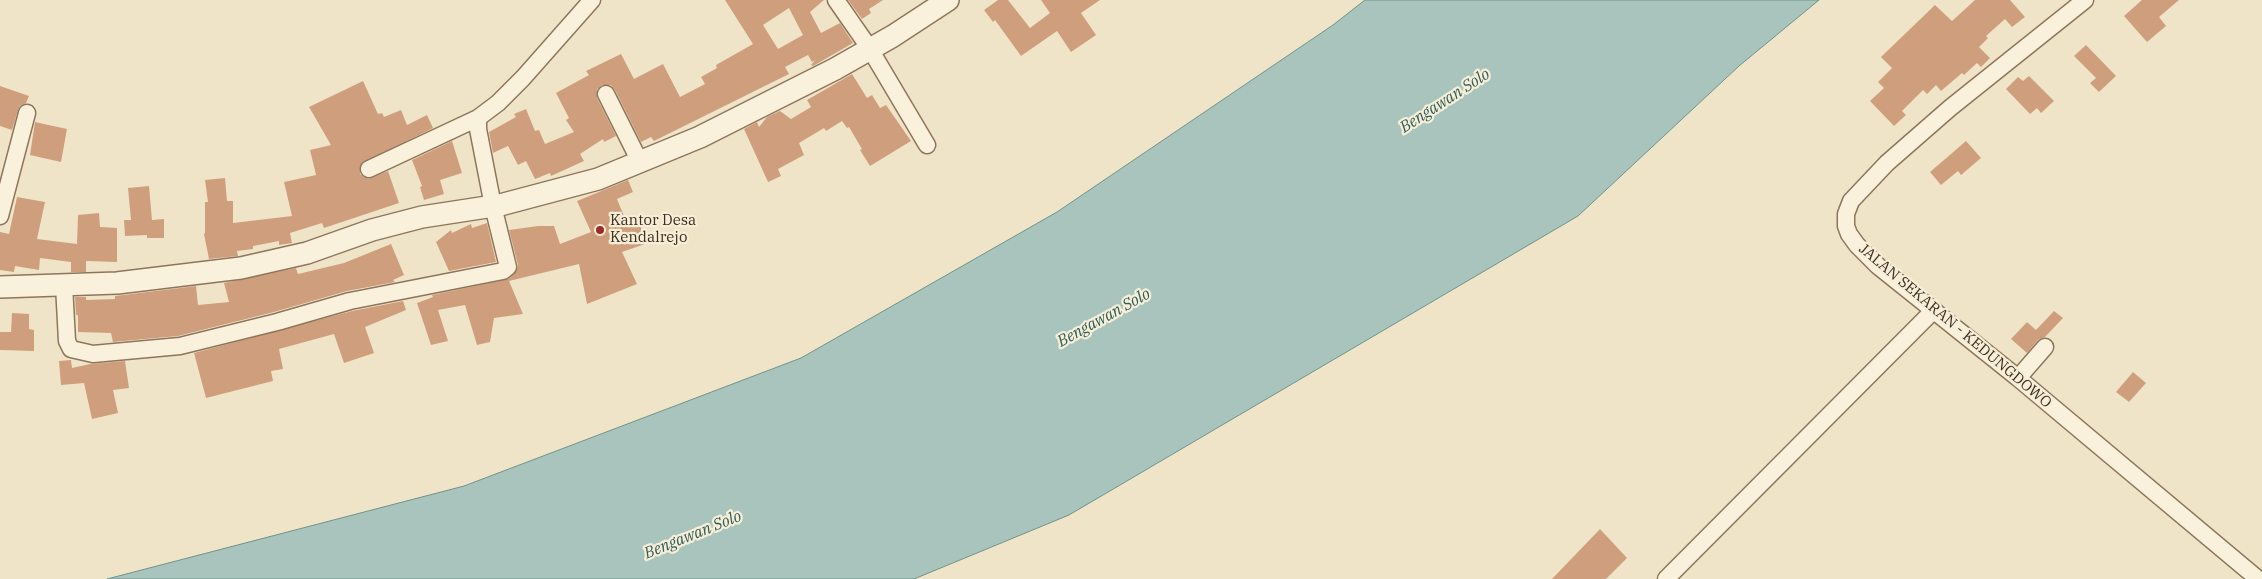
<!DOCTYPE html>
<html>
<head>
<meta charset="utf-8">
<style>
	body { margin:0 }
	canvas { display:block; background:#f0e4c8 }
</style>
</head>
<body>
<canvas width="2262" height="579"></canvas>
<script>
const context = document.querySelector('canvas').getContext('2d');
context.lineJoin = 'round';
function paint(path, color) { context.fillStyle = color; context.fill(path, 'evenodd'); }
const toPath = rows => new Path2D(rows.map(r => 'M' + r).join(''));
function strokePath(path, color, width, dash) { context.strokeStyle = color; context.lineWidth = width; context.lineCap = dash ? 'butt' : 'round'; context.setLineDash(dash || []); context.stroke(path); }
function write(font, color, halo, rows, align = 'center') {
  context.font = font + ' "IBM Plex Serif",serif'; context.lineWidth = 4.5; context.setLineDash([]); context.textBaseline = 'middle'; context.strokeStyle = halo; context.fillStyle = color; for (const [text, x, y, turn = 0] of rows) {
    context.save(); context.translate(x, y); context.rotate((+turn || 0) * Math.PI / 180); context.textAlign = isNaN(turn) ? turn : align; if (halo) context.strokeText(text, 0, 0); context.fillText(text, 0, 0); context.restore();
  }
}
const water = toPath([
	[1365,0,1819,0,1739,66,1578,216,1069,515,914,579,107,579,464,486,801,358,1057,212,1333,25,1365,0]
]);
paint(water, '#a9c4bc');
strokePath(water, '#6f938a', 1);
paint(toPath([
	[725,0,824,0,810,12,821,33,840,23,853,43,813,66,811,65,815,60,812,62,808,55,785,67,789,74,654,141,651,137,641,142,615,90,611,85,602,85,597,89,597,98,616,136,604,142,603,139,580,154,584,161,551,176,550,173,535,179,526,161,518,165,508,146,493,153,489,132,516,117,514,114,526,109,535,131,539,130,545,144,574,132,566,120,569,118,556,93,589,75,586,71,621,54,634,79,663,64,680,97,705,84,701,77,717,68,716,65,753,44],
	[789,8,803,35,778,49,763,25],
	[848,0,883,0,869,9,871,13,862,19],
	[998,0,1008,0,1030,28,1050,13,1041,0,1100,0,1081,13,1096,35,1071,52,1057,31,1021,56,995,20,993,22,984,10],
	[1975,0,2010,0,2025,17,2012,27,2005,19,1986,36,1988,38,1979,47,1990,58,1981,67,1977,63,1964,75,1962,73,1941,91,1936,85,1927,94,1923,90,1902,111,1906,115,1894,126,1870,101,1884,88,1878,82,1892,68,1881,57,1935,5,1952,21],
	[2142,0,2179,0,2159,17,2166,26,2147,42,2124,16],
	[2086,45,2116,76,2099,92,2090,83,2096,78,2074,56],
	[852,74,867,98,872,95,880,108,886,105,911,141,870,166,860,150,862,149,849,127,847,128,842,121,826,131,824,128,799,143,804,155,778,169,781,176,768,182,744,129,757,122,759,127,767,117,780,111,791,119,811,107,807,100],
	[2029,76,2054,101,2041,113,2037,108,2030,114,2006,89,2018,77,2023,81],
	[363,81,378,114,382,113,384,117,401,110,407,125,427,115,433,128,361,164,360,174,368,179,388,171,399,203,324,228,322,223,290,233,292,243,279,245,279,241,253,246,253,249,237,251,238,256,209,259,204,234,205,233,205,202,208,202,205,180,225,178,227,201,233,201,233,223,292,216,284,182,316,175,310,150,331,145,309,107],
	[0,86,29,96,26,103,20,106,18,110,12,130,0,126],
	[35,122,67,129,61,162,30,155],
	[452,141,462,173,440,180,444,194,424,200,420,187,422,186,412,160],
	[1966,141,1981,158,1961,175,1958,171,1941,185,1930,172],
	[628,180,633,192,617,199,626,221,638,216,645,244,622,252,637,284,587,304,579,264,509,281,523,314,494,318,490,342,477,345,465,305,438,310,448,341,431,345,417,303,433,297,432,295,509,279,517,271,518,265,509,230,538,226,554,226,560,244,591,232,577,201],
	[149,186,152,220,164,219,164,238,147,238,147,235,125,236,124,220,131,220,128,188],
	[17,197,45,202,37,239,77,244,78,215,99,213,100,227,117,228,117,262,86,261,86,272,71,272,71,262,40,258,39,270,15,266,14,272,0,270,0,232,9,234],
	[487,223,496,262,449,271,436,242,451,230,452,233,471,224,472,228],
	[391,244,404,275,393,280,395,282,347,291,274,312,178,336,113,342,111,333,78,332,78,315,76,315,75,297,86,297,86,300,115,299,115,296,196,286,198,305,229,302,224,283,296,268,298,274,344,263],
	[403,301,406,310,365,327,374,353,344,363,334,334,279,349,283,369,271,371,273,381,206,398,194,353,352,311],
	[2054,311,2063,318,2045,337,2038,340,2027,353,2011,339,2027,322,2036,330],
	[12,313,29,314,29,329,34,330,34,351,0,350,0,332,11,332],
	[71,360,72,368,90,364,125,361,129,388,113,390,118,413,92,419,84,383,61,385,59,361],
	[2133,372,2146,383,2129,402,2116,392],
	[1600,529,1627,558,1606,579,1552,579]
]), '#cf9f7d');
const minor = toPath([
	[836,0,870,49,927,145],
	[2085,0,1950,108,1887,163,1851,201,1846,214,1846,226,1849,234,1857,245,1878,266,2018,378,2258,579],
	[606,94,640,162],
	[369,169,478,118],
	[0,216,27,113],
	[64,285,67,341,71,349,93,354,180,346,277,322,350,301,503,271,508,267,493,206,478,129,478,118,498,103,523,78,592,0],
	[2018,378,2045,347],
	[1666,579,1934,310]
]);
const tertiary = toPath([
	[0,287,117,283,241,268,307,253,372,230,422,217,500,205,598,179,700,137,835,69,893,36,948,0]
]);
strokePath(minor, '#8d765c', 19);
strokePath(tertiary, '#8d765c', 24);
strokePath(minor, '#faf1dc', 16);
strokePath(tertiary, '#faf1dc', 21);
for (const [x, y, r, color] of [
	[600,230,5,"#9e2a2b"]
]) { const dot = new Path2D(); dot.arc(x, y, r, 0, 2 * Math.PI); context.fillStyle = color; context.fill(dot); strokePath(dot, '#f7eed8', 2); }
write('15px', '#3d2e20', '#f7eed8', [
	["Kantor Desa",610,221],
	["Kendalrejo",610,238]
], 'left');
write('15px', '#3d2e20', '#f7eed8', [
	["JALAN SEKARAN - KEDUNGDOWO",1955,326,40]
]);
write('italic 16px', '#2f5d5a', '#f7eed8', [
	["Bengawan Solo",1445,101,-33],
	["Bengawan Solo",1104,318,-29],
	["Bengawan Solo",693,535,-22]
]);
</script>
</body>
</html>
